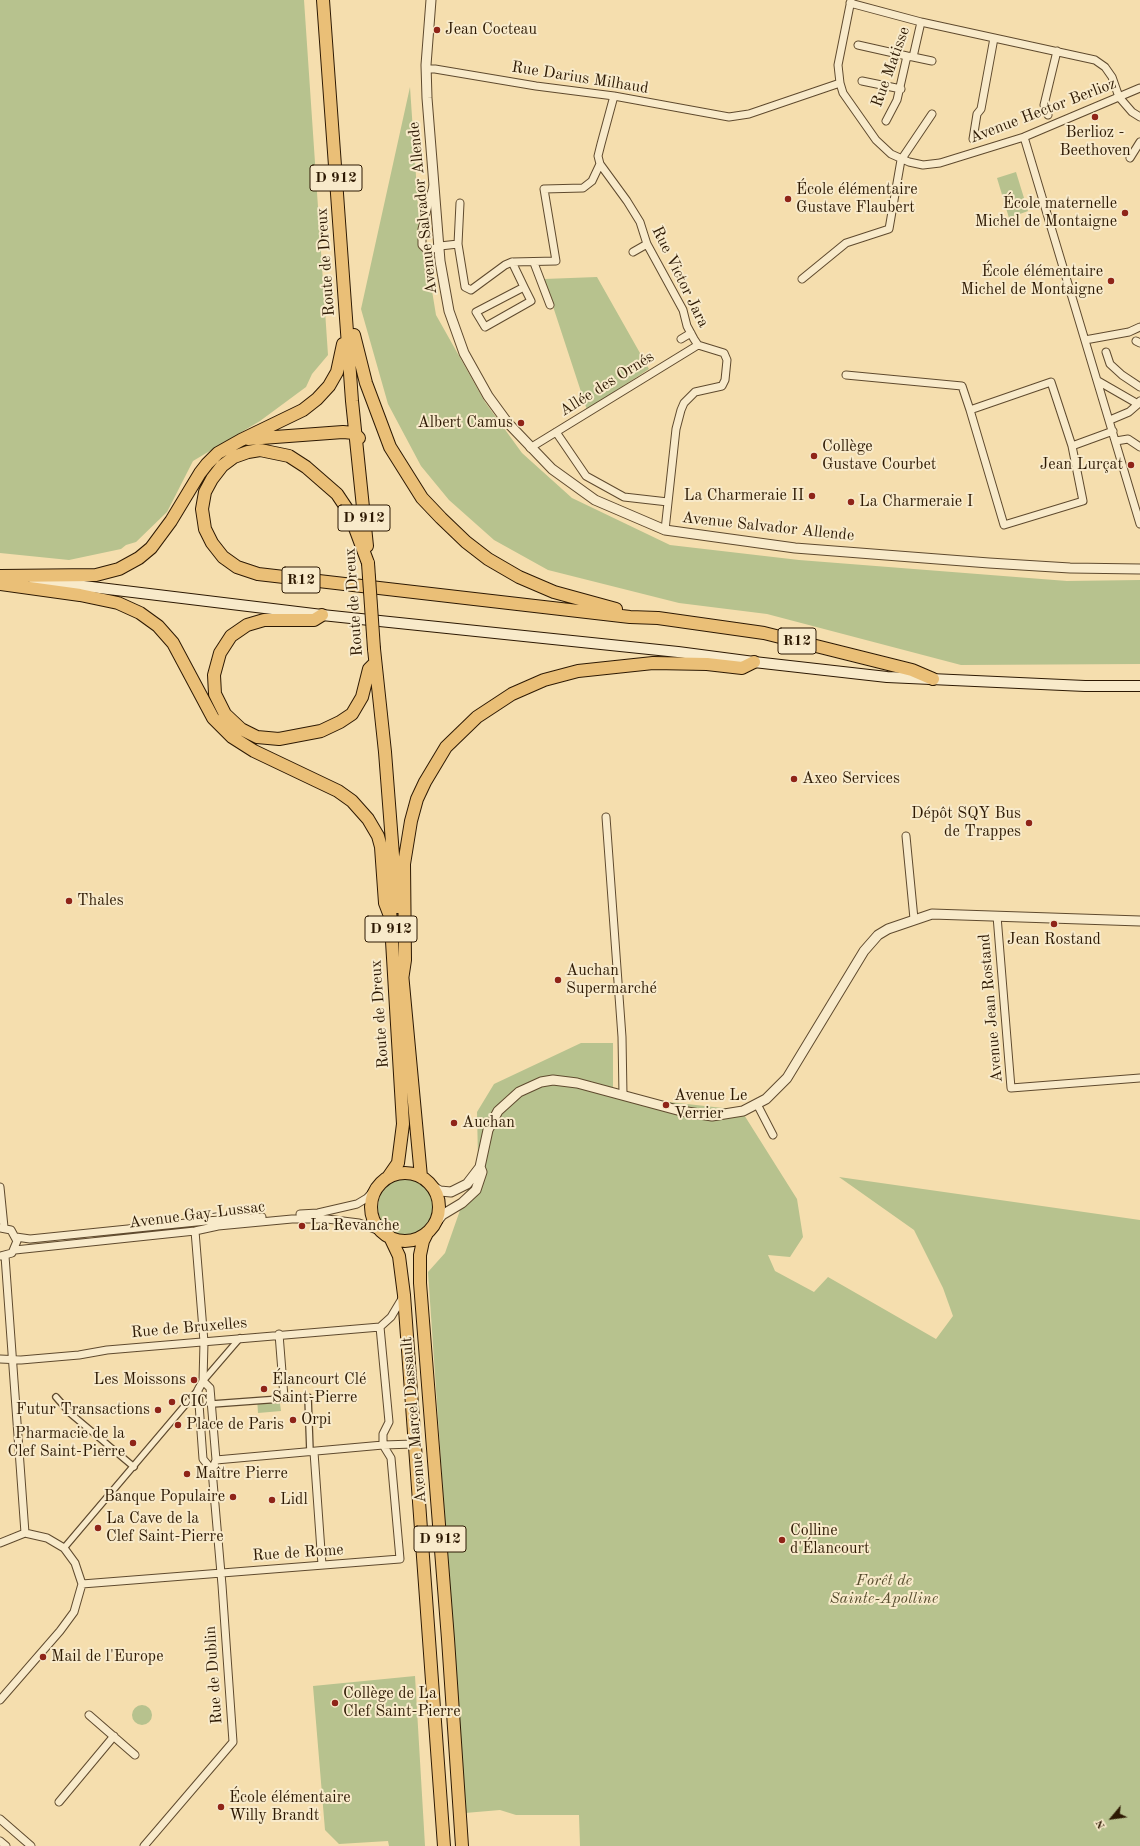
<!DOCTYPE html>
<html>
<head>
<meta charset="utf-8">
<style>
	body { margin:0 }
	#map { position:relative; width:1140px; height:1846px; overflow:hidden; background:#f5deae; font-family:"Old Standard TT",serif }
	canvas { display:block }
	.north { position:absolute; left:1092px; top:1798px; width:40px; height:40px; -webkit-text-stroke:3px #f8eaca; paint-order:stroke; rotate:241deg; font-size:11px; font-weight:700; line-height:16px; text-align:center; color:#2d1903 }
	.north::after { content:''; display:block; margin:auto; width:14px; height:18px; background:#2d1903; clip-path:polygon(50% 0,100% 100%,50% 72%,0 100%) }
</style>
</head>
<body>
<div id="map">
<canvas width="1140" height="1846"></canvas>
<div class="north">N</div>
</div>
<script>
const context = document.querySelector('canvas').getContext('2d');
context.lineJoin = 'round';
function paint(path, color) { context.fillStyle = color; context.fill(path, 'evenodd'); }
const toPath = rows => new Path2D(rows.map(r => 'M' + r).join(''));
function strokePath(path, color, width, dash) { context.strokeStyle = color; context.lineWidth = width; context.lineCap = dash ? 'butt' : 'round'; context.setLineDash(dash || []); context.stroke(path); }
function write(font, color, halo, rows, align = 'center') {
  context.font = font + ' "Old Standard TT",serif'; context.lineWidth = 4; context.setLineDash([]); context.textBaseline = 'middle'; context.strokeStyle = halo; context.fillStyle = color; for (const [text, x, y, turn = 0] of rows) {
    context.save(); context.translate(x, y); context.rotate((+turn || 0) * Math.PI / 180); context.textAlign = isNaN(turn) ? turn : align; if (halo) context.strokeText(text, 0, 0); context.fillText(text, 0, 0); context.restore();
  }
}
paint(toPath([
	[0,0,304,0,328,355,312,374,306,387,260,421,193,461,167,512,136,542,126,545,121,549,69,560,0,553],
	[410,87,418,206,436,315,485,402,522,453,572,498,670,545,799,560,1067,581,1140,580,1140,664,961,665,767,614,679,603,548,570,494,540,449,500,421,466,388,404,361,309],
	[1016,172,1028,211,1009,218,997,178],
	[597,277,649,369,587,410,544,279],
	[581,1043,613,1043,613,1094,624,1097,741,1110,797,1199,803,1237,790,1257,768,1255,775,1271,814,1292,828,1277,936,1339,953,1316,943,1288,914,1230,839,1177,1140,1220,1140,1846,580,1846,579,1815,516,1815,500,1810,465,1813,428,1272,445,1253,478,1159,477,1112,494,1084],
	'378 1207a29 29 0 1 1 58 0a29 29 0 1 1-58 0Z',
	[279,1396,281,1411,258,1413,257,1398],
	[415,1676,425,1846,389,1846,388,1841,339,1844,325,1830,313,1686],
	'132 1715a10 10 0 1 1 20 0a10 10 0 1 1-20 0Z'
]), '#b7c28e');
const pedestrian = toPath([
	[203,1381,240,1338],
	[56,1397,71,1414,134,1467],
	[212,1404,308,1397,310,1452],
	[64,1548,198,1390]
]);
const minor = toPath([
	[851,0,838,65,840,83,843,93,876,140,891,154,909,162,923,165,940,163,1024,137,1140,88],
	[850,3,921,22,1095,60,1105,67,1112,77,1119,97,1132,112,1140,117],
	[858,45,907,56],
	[913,57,932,61],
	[426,69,435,69,536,86,614,96,729,117,749,114,840,83],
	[862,81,901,89],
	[614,96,601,144,598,156,600,164,627,201,640,222,647,244,683,310,687,326,694,339,698,345,724,353,727,360,725,380,722,386,695,392,684,403,681,410,676,429,665,530],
	[1048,115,1044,105,1057,51],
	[886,121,897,100,907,56,913,57,921,22],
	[1024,137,1140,524],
	[973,139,977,114,981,109,994,38],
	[1130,158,1140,142],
	[433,186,422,229,422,245,428,251,440,246,458,244],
	[460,203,458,244,465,287,471,290,505,265,512,262,556,261,544,189,583,188,592,181,600,164],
	[633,252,647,244],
	[512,262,524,287,476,312,485,327,531,301,524,287],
	[534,263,550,305],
	[802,279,846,243,889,229,901,160,932,114],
	[681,339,691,333],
	[1085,340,1129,332,1140,327],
	[1136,341,1140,343],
	[1106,352,1110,364,1122,375,1140,387],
	[846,375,962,386,970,410],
	[1098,381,1138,404,1140,401],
	[1110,420,1129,412,1138,404],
	[556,432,586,476,624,497,668,502],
	[1116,441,1128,439,1140,447],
	[1072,446,1083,501,1004,525,970,410,1051,382,1072,446,1113,431],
	[530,448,698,345],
	[606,817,622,1037,623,1095],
	[906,836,914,919],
	[997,916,1011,1088,1140,1078],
	[757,1104,773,1135],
	[0,1187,4,1227],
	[300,1214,318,1213,357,1204,367,1198,377,1187],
	[0,1228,11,1230,17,1241,12,1253,1,1256],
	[195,1231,204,1342,203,1381,198,1390,203,1459,212,1470,216,1460,210,1388,203,1381],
	[16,1237,30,1239,206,1221,262,1217],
	[15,1250,195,1231,218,1226,292,1219,327,1219,359,1223,382,1232],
	[5,1256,25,1533],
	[279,1334,284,1397],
	[0,1359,21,1360,79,1355,107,1350,380,1327,391,1317,403,1297],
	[314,1452,322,1565],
	[216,1460,383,1445,414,1444],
	[25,1533,47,1538,64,1548,75,1563,82,1584],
	[0,1543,25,1533],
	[82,1584,400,1559,391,1458,383,1445,383,1434,389,1422,380,1327],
	[0,1700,60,1631,74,1612,82,1584],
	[89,1715,135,1755],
	[59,1802,114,1736],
	[0,1819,31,1846],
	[0,1841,6,1846],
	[144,1846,233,1742,222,1585,212,1470]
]);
const tertiary = toPath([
	[431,0,426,65,427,98,440,261,449,311,464,353,488,396,507,422,552,469,595,500,665,530,795,548,989,563,1070,568,1140,569],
	[433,1187,440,1191,451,1192,467,1184,480,1167,488,1130,498,1111,519,1092,541,1082,553,1080,577,1083,681,1111,712,1116,743,1111,766,1099,787,1078,864,951,878,935,888,929,932,914,1140,921],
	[435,1224,442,1215,462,1203,476,1190,482,1172,480,1167]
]);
const secondary = toPath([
	[34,580,322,615,678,652,754,662,887,677,1085,686,1140,686]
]);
const primary = toPath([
	[323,0,352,401,367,546],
	[354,335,366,383,390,447,422,498,441,518,466,542,488,559,519,577,554,592,616,609],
	[248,439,343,432,354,433,359,438],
	[368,563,349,512,337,494,306,467,289,456,260,450,248,452,234,457,222,466,212,479,205,492,202,509,205,529,212,543,223,557,237,567,258,574,630,617,658,618,764,633,912,670,933,679],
	[1,576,96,575,119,569,139,558,151,548,171,521,200,473,207,464,218,453,241,440,303,410,317,399,329,386,337,372,343,344],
	[0,584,80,595,118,603,140,613,158,626,173,643,213,718,232,737,254,751,338,791,352,801,368,819,378,836,381,847,385,903,390,916],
	[322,615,314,620,264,620,247,625,231,636,220,653,214,675,215,694,225,714,241,729,257,737,279,739,321,731,340,722,352,714,362,697,369,669,373,665],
	[374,649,385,752,397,907],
	[402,973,421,1177],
	[402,980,405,960,404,864,411,821,417,799,425,782,446,747,477,717,512,694,544,680,578,671,653,663,707,664,742,668,754,662],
	'371 1207a34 34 0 1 1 68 0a34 34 0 1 1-68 0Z',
	[389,1176,398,1163,403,1124,390,908],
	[427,1233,423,1241,420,1255,420,1283,448,1639,462,1846],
	[390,1237,399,1256,404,1295,444,1846]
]);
strokePath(pedestrian, '#5f4a2e', 8);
strokePath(minor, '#5f4a2e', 9);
strokePath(tertiary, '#5f4a2e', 11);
strokePath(secondary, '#2d1903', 12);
strokePath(primary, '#2d1903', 14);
strokePath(pedestrian, '#f8eaca', 5.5);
strokePath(minor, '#f8eaca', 7);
strokePath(tertiary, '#f8eaca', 9);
strokePath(secondary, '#f8eaca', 10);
strokePath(primary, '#eabf77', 12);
const primaryBridge = toPath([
	[368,563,374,649]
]);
strokePath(primaryBridge, '#2d1903', 14, []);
strokePath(primaryBridge, '#eabf77', 12);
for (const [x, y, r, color] of [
	[437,30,4,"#8f2418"],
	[1095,117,4,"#8f2418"],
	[788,199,4,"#8f2418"],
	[1125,213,4,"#8f2418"],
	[1111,281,4,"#8f2418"],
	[521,423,4,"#8f2418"],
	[814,456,4,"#8f2418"],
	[1131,465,4,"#8f2418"],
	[812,496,4,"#8f2418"],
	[851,502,4,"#8f2418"],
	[794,779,4,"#8f2418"],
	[1029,823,4,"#8f2418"],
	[69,901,4,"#8f2418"],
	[1054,924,4,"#8f2418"],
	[558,980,4,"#8f2418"],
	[666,1105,4,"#8f2418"],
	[454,1123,4,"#8f2418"],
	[302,1226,4,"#8f2418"],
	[194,1380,4,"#8f2418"],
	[264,1389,4,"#8f2418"],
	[172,1402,4,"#8f2418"],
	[158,1410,4,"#8f2418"],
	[293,1420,4,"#8f2418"],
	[178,1425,4,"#8f2418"],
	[133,1443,4,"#8f2418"],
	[187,1474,4,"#8f2418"],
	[233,1497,4,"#8f2418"],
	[272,1500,4,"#8f2418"],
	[98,1528,4,"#8f2418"],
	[782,1540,4,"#8f2418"],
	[43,1657,4,"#8f2418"],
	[335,1703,4,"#8f2418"],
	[221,1807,4,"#8f2418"]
]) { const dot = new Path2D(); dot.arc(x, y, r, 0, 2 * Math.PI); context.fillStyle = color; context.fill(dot); strokePath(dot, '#f8eaca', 1.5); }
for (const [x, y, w] of [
	[336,178,52],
	[364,518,52],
	[301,580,38],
	[797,641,38],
	[391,929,52],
	[440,1539,52]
]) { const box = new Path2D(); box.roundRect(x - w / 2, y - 13, w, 26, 3); context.fillStyle = '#f8eaca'; context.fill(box); strokePath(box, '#2d1903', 1); }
write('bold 15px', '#2d1903', null, [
	["D 912",336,178],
	["D 912",364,518],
	["R12",301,580],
	["R12",797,641],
	["D 912",391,929],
	["D 912",440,1539]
]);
write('16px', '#2d1903', '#f8eaca', [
	["Jean Cocteau",445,30],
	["Berlioz -",1095,133,"center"],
	["Beethoven",1095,151,"center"],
	["École élémentaire",796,190],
	["Gustave Flaubert",796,208],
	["École maternelle",1117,204,"right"],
	["Michel de Montaigne",1117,222,"right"],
	["École élémentaire",1103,272,"right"],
	["Michel de Montaigne",1103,290,"right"],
	["Albert Camus",513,423,"right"],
	["Collège",822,447],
	["Gustave Courbet",822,465],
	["Jean Lurçat",1123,465,"right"],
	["La Charmeraie II",804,496,"right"],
	["La Charmeraie I",859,502],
	["Axeo Services",802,779],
	["Dépôt SQY Bus",1021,814,"right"],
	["de Trappes",1021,832,"right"],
	["Thales",77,901],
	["Jean Rostand",1054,940,"center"],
	["Auchan",566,971],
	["Supermarché",566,989],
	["Avenue Le",674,1096],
	["Verrier",674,1114],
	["Auchan",462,1123],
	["La Revanche",310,1226],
	["Les Moissons",186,1380,"right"],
	["Élancourt Clé",272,1380],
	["Saint-Pierre",272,1398],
	["CIC",180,1402],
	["Futur Transactions",150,1410,"right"],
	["Orpi",301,1420],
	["Place de Paris",186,1425],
	["Pharmacie de la",125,1434,"right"],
	["Clef Saint-Pierre",125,1452,"right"],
	["Maître Pierre",195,1474],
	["Banque Populaire",225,1497,"right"],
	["Lidl",280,1500],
	["La Cave de la",106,1519],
	["Clef Saint-Pierre",106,1537],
	["Colline",790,1531],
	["d'Élancourt",790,1549],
	["Mail de l'Europe",51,1657],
	["Collège de La",343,1694],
	["Clef Saint-Pierre",343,1712],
	["École élémentaire",229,1798],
	["Willy Brandt",229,1816]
], 'left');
write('16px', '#2d1903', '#f8eaca', [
	["Rue Matisse",891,67,-70],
	["Rue Darius Milhaud",580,78,9],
	["Avenue Hector Berlioz",1043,111,-21],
	["Avenue Salvador Allende",423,208,-96],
	["Route de Dreux",326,262,-94],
	["Rue Victor Jara",680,277,64],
	["Allée des Ornés",607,384,-32],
	["Avenue Salvador Allende",768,527,6],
	["Route de Dreux",354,602,-94],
	["Avenue Jean Rostand",991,1008,-95],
	["Route de Dreux",380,1014,-94],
	["Avenue Gay-Lussac",197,1215,-7],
	["Rue de Bruxelles",189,1328,-5],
	["Avenue Marcel Dassault",414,1420,-95],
	["Rue de Rome",298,1553,-4],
	["Rue de Dublin",214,1675,-94]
]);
write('italic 16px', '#564c2d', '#f8eaca', [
	["Forêt de",884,1581],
	["Sainte-Apolline",884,1599]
]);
</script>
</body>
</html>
